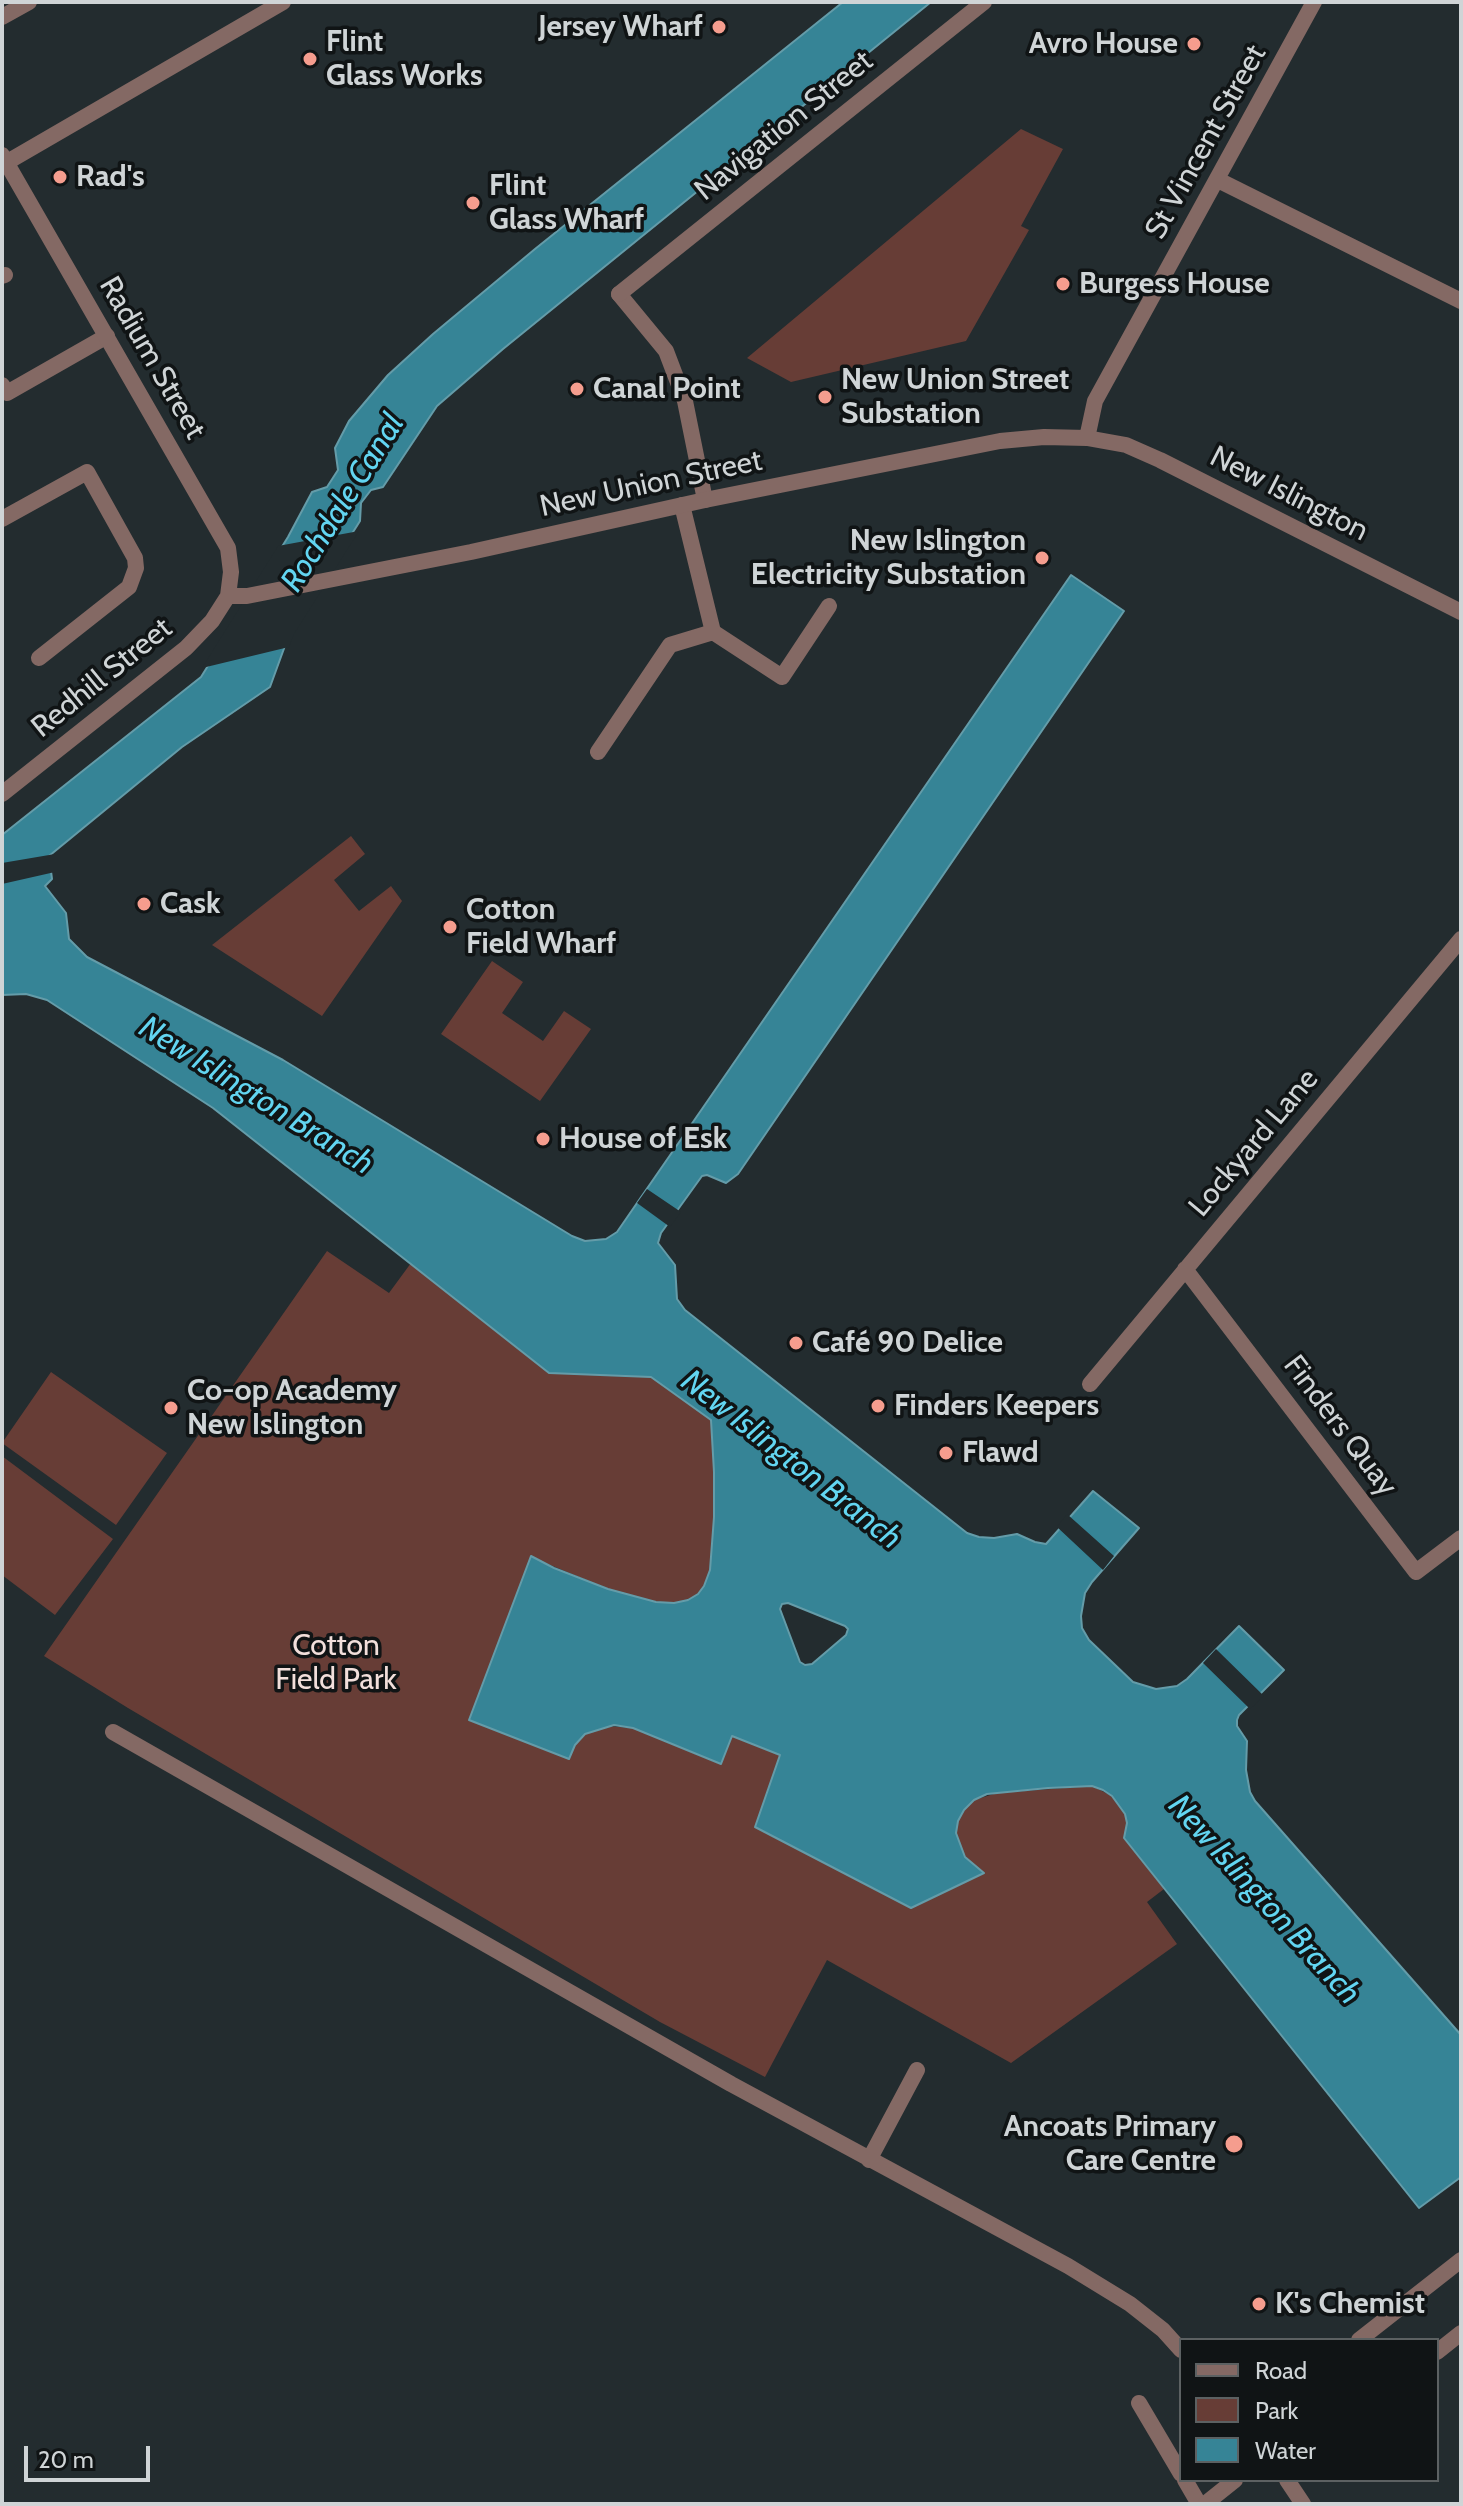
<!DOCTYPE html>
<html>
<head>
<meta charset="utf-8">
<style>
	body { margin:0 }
	#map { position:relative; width:1463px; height:2506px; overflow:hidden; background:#232c2f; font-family:Cabin,sans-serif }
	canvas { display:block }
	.frame { position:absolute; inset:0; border:4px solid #cfd4d6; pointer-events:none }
	.legend { position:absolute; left:1179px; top:2338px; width:260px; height:144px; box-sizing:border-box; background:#101415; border:2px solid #5c6162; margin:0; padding:10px 14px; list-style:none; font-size:24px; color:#cfd4d6 }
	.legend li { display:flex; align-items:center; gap:16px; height:40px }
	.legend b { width:40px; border:2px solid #5c6162 }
	.scale { position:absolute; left:24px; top:2446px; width:126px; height:36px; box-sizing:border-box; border:4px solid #cfd4d6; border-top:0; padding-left:10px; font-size:24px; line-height:28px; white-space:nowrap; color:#cfd4d6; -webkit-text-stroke:6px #101415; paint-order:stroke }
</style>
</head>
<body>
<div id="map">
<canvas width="1463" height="2506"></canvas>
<div class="frame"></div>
<ul class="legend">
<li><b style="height:10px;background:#846964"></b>Road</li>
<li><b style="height:22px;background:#673d36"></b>Park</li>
<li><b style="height:22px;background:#368496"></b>Water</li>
</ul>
<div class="scale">20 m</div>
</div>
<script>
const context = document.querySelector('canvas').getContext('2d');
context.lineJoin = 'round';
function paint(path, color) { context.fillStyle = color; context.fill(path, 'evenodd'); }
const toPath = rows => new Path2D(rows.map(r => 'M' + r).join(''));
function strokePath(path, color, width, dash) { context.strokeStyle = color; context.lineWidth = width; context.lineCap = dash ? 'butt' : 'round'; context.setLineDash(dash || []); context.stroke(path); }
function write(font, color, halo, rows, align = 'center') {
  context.font = font + ' Cabin,sans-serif'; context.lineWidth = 7; context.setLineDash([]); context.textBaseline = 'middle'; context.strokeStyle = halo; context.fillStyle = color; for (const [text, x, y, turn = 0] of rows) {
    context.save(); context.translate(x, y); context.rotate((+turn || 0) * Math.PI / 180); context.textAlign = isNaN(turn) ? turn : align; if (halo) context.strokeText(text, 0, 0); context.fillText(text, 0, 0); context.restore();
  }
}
paint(toPath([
	[1021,129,1063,149,1021,226,1029,230,966,341,791,382,747,358],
	[351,836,365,854,334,880,359,911,391,886,402,901,322,1016,212,945],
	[492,961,523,982,502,1013,543,1041,564,1011,591,1029,540,1101,441,1034],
	[327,1251,389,1293,411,1263,549,1373,651,1377,711,1420,714,1472,713,1548,710,1570,704,1586,698,1594,688,1600,674,1603,656,1602,608,1589,531,1557,569,1758,575,1745,585,1734,606,1726,633,1728,720,1764,732,1736,781,1755,755,1827,983,1873,965,1857,956,1833,958,1821,964,1810,974,1800,997,1793,1092,1786,1112,1796,1125,1814,1127,1823,1124,1838,1164,1889,1147,1902,1177,1944,1011,2063,827,1960,765,2077,660,2022,128,1708,44,1656],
	[51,1372,167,1453,116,1525,2,1443],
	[2,1456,113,1539,55,1615,2,1575]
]), '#673d36');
const water = toPath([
	[843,2,931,2,503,349,437,406,383,487,371,490,361,503,360,521,290,632,270,687,182,747,49,856,52,879,45,886,66,913,69,939,87,957,283,1060,572,1236,585,1241,606,1239,617,1232,637,1203,1071,575,1124,611,738,1174,726,1183,707,1175,702,1176,661,1233,658,1243,675,1265,677,1299,685,1310,967,1533,979,1537,994,1538,1017,1534,1035,1542,1046,1544,1093,1491,1139,1528,1092,1582,1085,1593,1081,1616,1082,1628,1089,1640,1133,1682,1156,1689,1177,1686,1187,1679,1239,1626,1284,1670,1239,1715,1237,1720,1237,1726,1247,1741,1246,1770,1250,1792,1255,1801,1461,2035,1461,2177,1419,2208,1124,1838,1127,1823,1125,1814,1112,1796,1103,1790,1092,1786,1048,1788,987,1794,974,1800,964,1810,958,1821,956,1833,965,1857,984,1873,911,1908,755,1827,780,1755,732,1736,721,1764,633,1728,614,1725,585,1734,575,1745,569,1759,469,1720,531,1556,554,1568,608,1589,656,1602,674,1603,688,1600,698,1594,704,1586,710,1570,714,1517,714,1472,711,1420,651,1377,549,1373,213,1108,47,1000,26,994,2,995,2,835,201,677,288,537,312,492,327,487,338,470,335,448,349,421,388,375,433,334,535,249,843,2],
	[788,1603,845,1626,848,1629,846,1635,812,1664,805,1665,800,1662,780,1609,782,1604,788,1603]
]);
paint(water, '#368496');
strokePath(water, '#649ca9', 2);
paint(toPath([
	[359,531,294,634,289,647,202,668,278,546],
	[55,854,55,872,2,884,2,863],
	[647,1189,681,1212,670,1227,637,1203],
	[1067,1514,1114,1556,1103,1570,1057,1527],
	[1216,1649,1264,1696,1250,1709,1203,1663]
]), '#232c2f');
strokePath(toPath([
	[2,276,5,275],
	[619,294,666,351,685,401,705,500],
	[2,385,7,393,107,336],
	[682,505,713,632,782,677,829,606],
	[2,519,87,472,135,558,136,568,129,587,39,658],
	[598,752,670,645,713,632],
	[113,1732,731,2084,1068,2266,1130,2304,1163,2330,1181,2350],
	[869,2160,917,2070],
	[1139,2403,1181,2474],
	[1185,2480,1199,2504]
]), '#846964', 16);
strokePath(toPath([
	[2,17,29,2],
	[2,155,228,548,231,572,228,596,212,621,186,648,2,794],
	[2,165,283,2],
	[1218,180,1461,301],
	[619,294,984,2],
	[1087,438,1095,401,1314,2],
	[228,596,247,596,471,552,705,500,1000,441,1044,437,1087,438,1126,445,1160,460,1461,612],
	[1185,1269,1416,1572,1461,1538],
	[1090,1384,1461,939],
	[1287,2480,1303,2504]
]), '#846964', 16);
strokePath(toPath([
	[1359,2340,1461,2260],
	[1437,2352,1461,2333],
	[1205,2504,1235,2480]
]), '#846964', 16);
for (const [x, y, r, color] of [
	[719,27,8,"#f59d8e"],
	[1194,44,8,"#f59d8e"],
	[310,59,8,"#f59d8e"],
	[60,177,8,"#f59d8e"],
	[473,203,8,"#f59d8e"],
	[1063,284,8,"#f59d8e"],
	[577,389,8,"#f59d8e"],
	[825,397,8,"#f59d8e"],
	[1042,558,8,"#f59d8e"],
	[144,904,8,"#f59d8e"],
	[450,927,8,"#f59d8e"],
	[543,1139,8,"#f59d8e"],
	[796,1343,8,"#f59d8e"],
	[878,1406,8,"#f59d8e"],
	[171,1408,8,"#f59d8e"],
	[946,1453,8,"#f59d8e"],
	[1234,2144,10,"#f59d8e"],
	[1259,2304,8,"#f59d8e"]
]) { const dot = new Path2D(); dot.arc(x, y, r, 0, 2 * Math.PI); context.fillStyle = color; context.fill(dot); strokePath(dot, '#101415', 3); }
write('bold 30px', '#cfd4d6', '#101415', [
	["Jersey Wharf",703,27,"right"],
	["Flint",326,42],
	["Glass Works",326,76],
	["Avro House",1178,44,"right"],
	["Rad's",76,177],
	["Flint",489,186],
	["Glass Wharf",489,220],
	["Burgess House",1079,284],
	["New Union Street",841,380],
	["Substation",841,414],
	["Canal Point",593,389],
	["New Islington",1026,541,"right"],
	["Electricity Substation",1026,575,"right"],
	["Cask",160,904],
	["Cotton",466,910],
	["Field Wharf",466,944],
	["House of Esk",559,1139],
	["Café 90 Delice",812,1343],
	["Co-op Academy",187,1391],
	["New Islington",187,1425],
	["Finders Keepers",894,1406],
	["Flawd",962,1453],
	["Ancoats Primary",1216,2127,"right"],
	["Care Centre",1216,2161,"right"],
	["K's Chemist",1275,2304]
], 'left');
write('30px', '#cfd4d6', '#101415', [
	["Navigation Street",784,126,-39],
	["St Vincent Street",1206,142,-61],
	["Radium Street",152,358,60],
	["New Union Street",651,484,-12],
	["New Islington",1289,494,27],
	["Redhill Street",102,678,-39],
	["Lockyard Lane",1254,1143,-50],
	["Finders Quay",1340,1426,53]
]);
write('30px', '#f2dfdb', '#101415', [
	["Cotton",336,1646],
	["Field Park",336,1680]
]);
write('italic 32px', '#62d5f1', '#101415', [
	["Rochdale Canal",343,503,-58],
	["New Islington Branch",256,1096,32],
	["New Islington Branch",791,1460,38],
	["New Islington Branch",1264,1900,48]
]);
</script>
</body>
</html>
